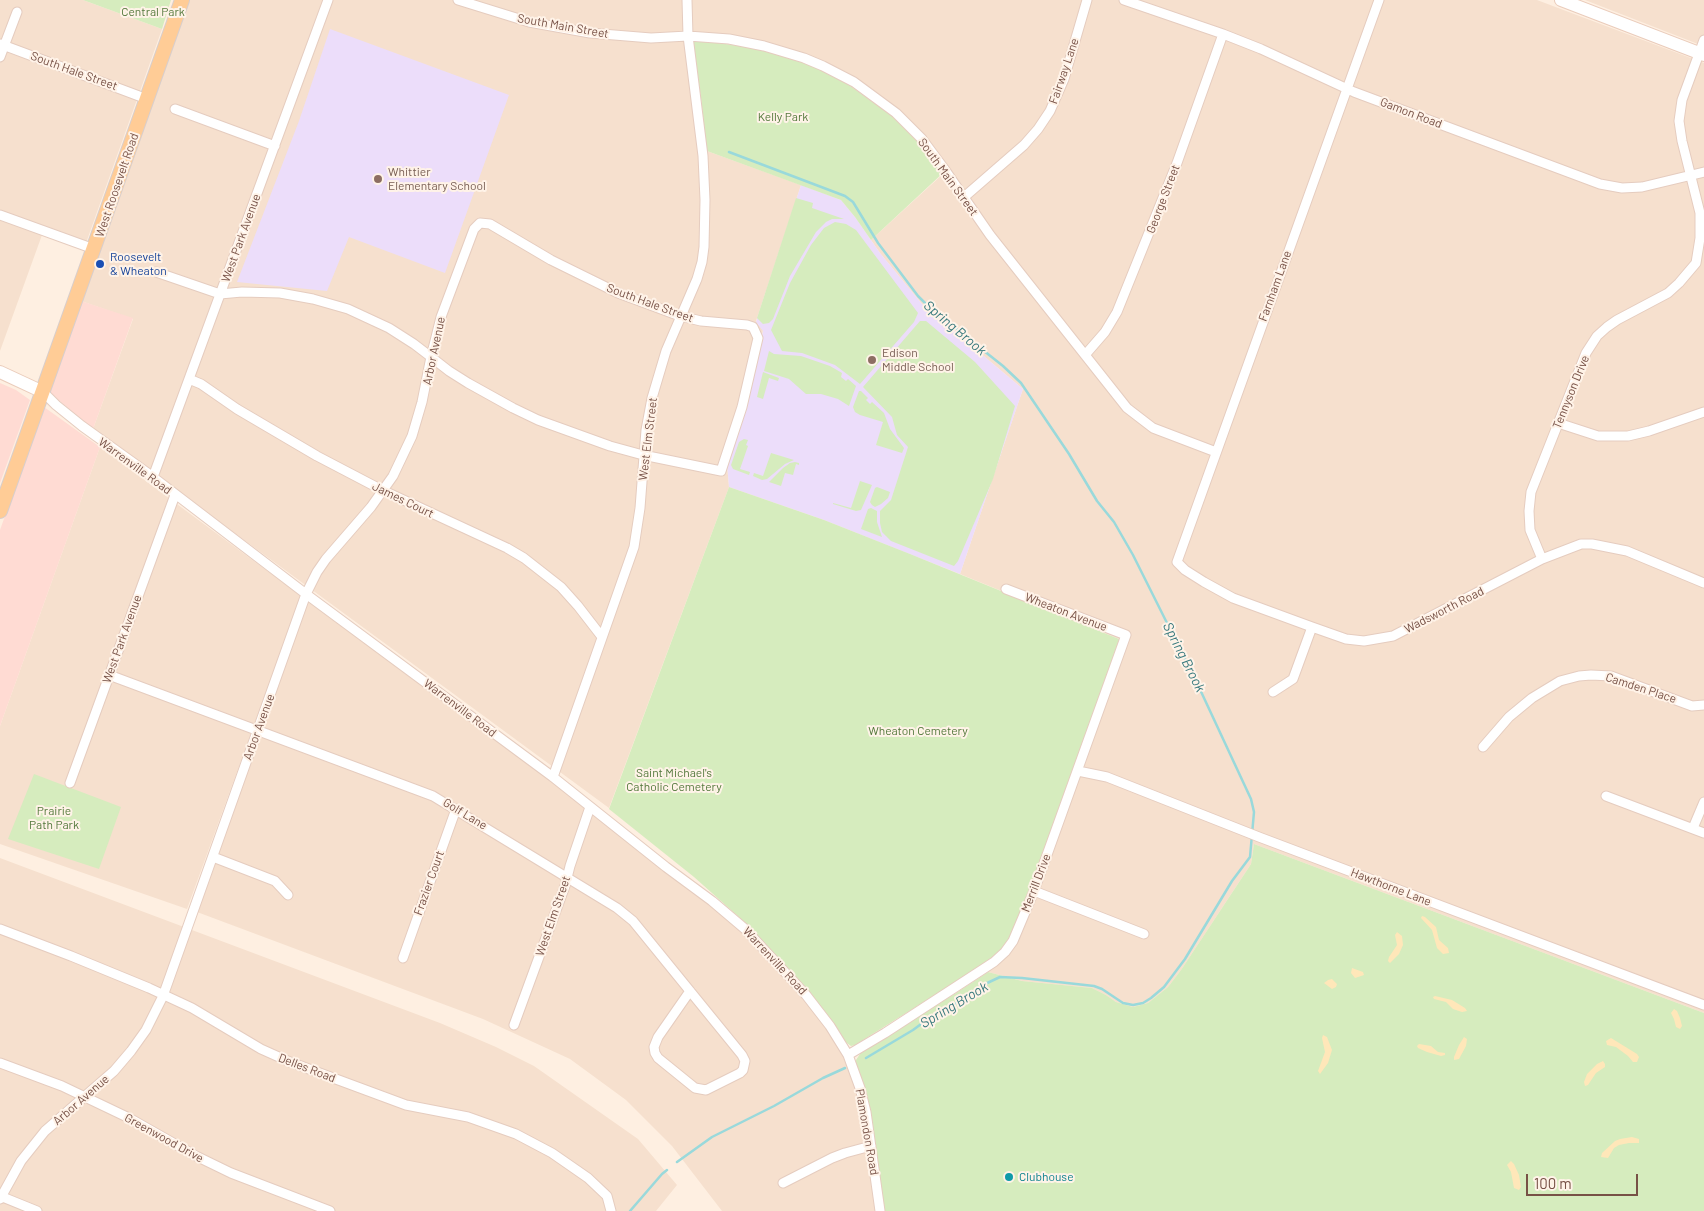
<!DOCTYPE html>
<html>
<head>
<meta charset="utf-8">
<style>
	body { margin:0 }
	#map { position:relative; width:1704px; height:1211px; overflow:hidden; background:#feefe1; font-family:Barlow,sans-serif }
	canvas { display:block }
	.scale { position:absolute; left:1526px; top:1174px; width:112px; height:22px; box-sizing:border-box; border:2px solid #775146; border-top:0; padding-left:6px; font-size:15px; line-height:18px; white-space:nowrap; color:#775146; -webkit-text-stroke:4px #fff3e8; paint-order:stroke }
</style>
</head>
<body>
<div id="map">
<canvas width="1704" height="1211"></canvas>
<div class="scale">100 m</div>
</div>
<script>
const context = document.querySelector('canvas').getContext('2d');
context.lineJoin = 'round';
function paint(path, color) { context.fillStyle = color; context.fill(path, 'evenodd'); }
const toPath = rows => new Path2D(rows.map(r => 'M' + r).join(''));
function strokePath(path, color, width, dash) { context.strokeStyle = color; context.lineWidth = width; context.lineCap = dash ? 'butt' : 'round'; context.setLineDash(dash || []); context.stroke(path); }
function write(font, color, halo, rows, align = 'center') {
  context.font = font + ' Barlow,sans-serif'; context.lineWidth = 4; context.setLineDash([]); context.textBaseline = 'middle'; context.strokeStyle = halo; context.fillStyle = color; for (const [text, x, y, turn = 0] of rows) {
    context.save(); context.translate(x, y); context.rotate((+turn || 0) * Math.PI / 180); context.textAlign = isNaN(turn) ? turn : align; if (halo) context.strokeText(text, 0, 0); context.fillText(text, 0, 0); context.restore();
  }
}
paint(toPath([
	[0,0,83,0,162,29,86,243,0,211],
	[188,0,1537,0,1704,63,1704,1013,1254,844,1251,864,1181,970,1168,987,1148,1003,1133,1007,1116,1002,1106,995,1092,988,1022,981,988,972,1119,639,960,574,1023,389,922,304,880,253,871,240,944,173,919,142,890,114,846,83,759,49,692,39,707,151,801,185,756,321,763,330,747,400,727,464,729,487,609,808,93,429,133,319,81,301],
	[1585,0,1704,0,1704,46,1698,44],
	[0,219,42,235,0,351],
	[100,447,301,596,187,909,0,844,0,726],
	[307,601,587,808,710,903,756,946,795,988,823,1023,842,1054,854,1084,863,1116,877,1211,722,1211,672,1146,626,1100,570,1059,483,1019,197,912],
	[0,858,440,1023,496,1047,534,1066,638,1139,677,1185,656,1211,0,1211]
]), '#f6e0ce');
paint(toPath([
	[81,301,133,318,93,429,49,392],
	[0,383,16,390,30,400,0,483],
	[44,407,100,447,0,726,0,530]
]), '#ffdbd3');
paint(toPath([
	[330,29,509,95,445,273,349,237,327,291,237,282,299,121],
	[801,185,841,200,855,217,880,253,922,304,1023,389,960,574,824,520,729,487,727,464,747,400,763,331,756,322]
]), '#ecddfa');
paint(toPath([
	[83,0,171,0,162,29],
	[692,39,759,49,807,63,846,83,890,114,919,142,944,172,871,240,855,217,841,200,707,151,701,98],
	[796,198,813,203,812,208,844,219,832,219,826,222,816,232,790,276,773,319,769,323,763,324,757,318],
	[835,222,846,224,856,230,918,313,914,322,860,384,835,365,802,353,782,351,771,330,790,283,811,245,824,228],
	[920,321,926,321,975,362,1015,406,993,479,958,561,954,566,891,541,882,532,880,523,880,511,891,500,908,447,897,435,892,417,863,387],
	[769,351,774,354,801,356,830,366,842,373,841,377,846,381,848,379,856,386,849,406,838,399,821,394,806,394,789,379,764,371],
	[763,372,779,378,778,381,769,378,763,399,757,397],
	[859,391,861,391,868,398,866,400,870,404,872,402,884,413,890,429,904,448,902,453,876,445,883,422,860,415,855,412,853,407],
	[744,439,748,440,746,445,748,446,740,469,750,472,749,475,733,469,731,465,739,442],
	[771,453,794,460,785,464,767,479,762,480,753,476,754,473,763,476],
	[795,462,799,463,799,465,796,464,793,475,785,473,781,486,769,482,783,468,790,463],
	[860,481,872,485,861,510,856,511,833,504,833,503,851,508],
	[729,487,824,520,910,554,1119,639,1106,683,1026,901,1008,941,998,953,986,963,855,1045,851,1046,844,1041,821,1007,789,969,740,918,694,877,609,809],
	[877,487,890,492,888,498,881,504,875,507,872,505,870,502,875,488],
	[871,508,877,511,877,522,882,537,861,529,868,509],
	[34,774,121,807,99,869,8,839],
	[1254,844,1704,1013,1704,1211,884,1211,868,1104,856,1066,856,1060,862,1051,956,993,988,972,1022,981,1092,988,1106,995,1116,1002,1133,1007,1148,1003,1168,987,1181,970,1251,864]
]), '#d6ecbe');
paint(toPath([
	[1422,916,1425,917,1436,927,1439,940,1448,948,1449,953,1443,954,1437,948,1432,930,1421,918],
	[1397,932,1402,936,1403,945,1399,954,1390,963,1388,961,1389,957,1397,945,1395,935],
	[1352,968,1363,972,1364,975,1355,978,1351,973],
	[1332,979,1337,984,1336,987,1332,989,1324,983,1328,980],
	[1435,996,1452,1000,1465,1008,1467,1011,1462,1012,1453,1009,1446,1002,1434,999,1433,997],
	[1674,1009,1677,1011,1680,1018,1682,1026,1680,1029,1676,1027,1674,1019,1671,1013],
	[1323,1035,1327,1037,1332,1050,1328,1063,1320,1074,1318,1071,1325,1052,1322,1038],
	[1464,1037,1467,1039,1466,1046,1459,1059,1454,1060,1454,1057,1459,1045],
	[1611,1038,1637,1054,1639,1057,1637,1062,1633,1062,1628,1056,1616,1047,1607,1045,1606,1041],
	[1419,1044,1431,1046,1438,1052,1445,1053,1445,1055,1441,1056,1427,1052,1418,1048,1417,1046],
	[1603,1061,1605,1064,1605,1067,1596,1073,1588,1085,1585,1086,1584,1082,1587,1074,1597,1064],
	[1632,1137,1639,1139,1639,1143,1629,1143,1619,1145,1614,1148,1608,1158,1601,1157,1602,1153,1615,1141,1620,1139],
	[1511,1161,1514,1164,1519,1175,1521,1187,1519,1190,1514,1188,1511,1172,1507,1165]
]), '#ffe7b9');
strokePath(toPath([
	[729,152,845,196,853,202,878,243,918,296,930,308,1003,366,1021,383,1069,454,1097,501,1114,522,1133,555,1197,683,1251,799,1254,812,1250,857,1232,881,1185,959,1164,987,1151,998,1143,1003,1133,1005,1123,1003,1102,989,1094,986,1022,978,1000,977,983,985,949,1008,928,1019,913,1030,866,1058],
	[677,1162,712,1137,774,1106,823,1078,845,1068],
	[630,1211,662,1174,667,1170]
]), '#99d9db', 2.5);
const street = toPath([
	[458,0,529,22,590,33,651,38,688,36,729,39,764,46,804,58,823,66,854,82,896,113,922,139,945,170,990,235,1127,408,1153,428,1216,452],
	[1124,0,1223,34,1261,49,1354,92,1600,184,1622,188,1642,187,1704,172],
	[1379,0,1177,562,1185,570,1204,582,1233,598,1312,627,1346,639,1364,641,1393,636,1542,559,1581,544,1592,544,1627,551,1704,583],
	[0,44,147,99],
	[0,57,17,12],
	[175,109,275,146],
	[963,198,1024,145,1038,129,1050,111,1064,79,1087,0],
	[0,215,94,249],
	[1085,355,1105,332,1117,312,1177,163,1223,34],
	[189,379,201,384,237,409,317,456,382,490,507,548,524,558,561,587,578,606,602,637],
	[43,392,56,405,82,426,153,477,306,594,553,777,666,867,712,901,745,929,806,995,830,1026,848,1055,860,1088,866,1112,880,1211],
	[1558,423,1598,436,1628,436,1649,431,1704,412],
	[153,477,328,0],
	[1542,559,1530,530,1529,511,1531,492,1586,353,1597,336,1607,327,1617,320,1668,293,1679,283,1696,263,1700,238,1700,213,1682,141,1679,121,1682,100,1704,40],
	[109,675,433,796,617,908,633,921,742,1055,745,1061,743,1070,740,1073,706,1090,695,1088,658,1058,655,1053,654,1047,658,1037,690,991],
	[1273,692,1293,679,1312,627],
	[1483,747,1509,717,1532,698,1560,681,1579,676,1591,675,1611,676,1692,706,1704,705],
	[1078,771,1107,777,1259,837,1704,1005],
	[553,777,634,547,640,508,646,430,652,398,666,351,697,279,702,262,704,247,705,200,703,156,688,36,687,0],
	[70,783,175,495],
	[1606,796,1704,833],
	[1693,828,1704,802],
	[213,857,275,881,288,895],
	[1034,891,1144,934],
	[0,929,71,956,149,988,192,1008,261,1049,290,1062,406,1105,468,1117,516,1134,552,1153,588,1178,607,1196,611,1211],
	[403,958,456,809],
	[514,1025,565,886,570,866,590,807],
	[848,1055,885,1033,994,962,1005,952,1013,941,1034,891,1126,635,1006,589],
	[0,1063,62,1086,129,1118,196,1156,231,1173,330,1211],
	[783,1183,832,1158,845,1153,871,1146],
	[0,1196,37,1211],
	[0,1199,21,1161,45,1131,114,1071,131,1051,146,1030,163,996,306,594,317,572,326,559,371,507,393,476,412,436,422,402,431,357,441,317,474,229,480,223,490,224,551,260,618,293,680,316,701,321,747,325,753,327,758,338,742,407,721,471,643,455,610,446,538,420,513,408,468,383,449,371,431,357,414,344,389,328,348,309,313,299,280,293,242,292,220,294,156,272]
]);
const secondary = toPath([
	[1561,0,1704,55],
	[0,372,43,392]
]);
const primary = toPath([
	[0,511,182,0]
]);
strokePath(street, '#e5ccbf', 11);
strokePath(secondary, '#eaccbb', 14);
strokePath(primary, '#d9cecb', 16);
strokePath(street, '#fff', 9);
strokePath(secondary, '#fff', 12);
strokePath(primary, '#ffcc96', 14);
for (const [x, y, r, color] of [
	[378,179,5,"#8d6e63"],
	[100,264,5,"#1a4fb4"],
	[872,360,5,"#8d6e63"],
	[1009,1177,5,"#0f9aa8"]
]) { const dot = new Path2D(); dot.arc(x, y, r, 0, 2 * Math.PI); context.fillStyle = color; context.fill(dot); strokePath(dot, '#fff3e8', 2); }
write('12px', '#53783b', '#fff3e8', [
	["Central Park",153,12],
	["Kelly Park",783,117],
	["Wheaton Cemetery",918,731],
	["Saint Michael's",674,773],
	["Catholic Cemetery",674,787],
	["Prairie",54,811],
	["Path Park",54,825]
]);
write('12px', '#775146', '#fff3e8', [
	["South Main Street",563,26,10],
	["South Hale Street",74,71,20],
	["Fairway Lane",1064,71,-71],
	["Gamon Road",1411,113,21],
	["South Main Street",948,177,54],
	["West Roosevelt Road",117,185,-71],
	["George Street",1163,199,-69],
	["West Park Avenue",241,238,-70],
	["Farnham Lane",1275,286,-70],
	["South Hale Street",650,303,20],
	["Arbor Avenue",434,351,-78],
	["Tennyson Drive",1571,392,-68],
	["West Elm Street",648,439,-83],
	["Warrenville Road",135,466,36],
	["James Court",403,500,26],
	["Wadsworth Road",1444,610,-27],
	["Wheaton Avenue",1066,612,21],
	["West Park Avenue",122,639,-70],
	["Camden Place",1641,688,18],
	["Warrenville Road",460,708,37],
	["Arbor Avenue",259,727,-70],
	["Golf Lane",465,814,31],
	["Frazier Court",429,883,-70],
	["Merrill Drive",1036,883,-69],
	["Hawthorne Lane",1391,887,21],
	["West Elm Street",553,916,-71],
	["Warrenville Road",775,961,47],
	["Delles Road",307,1068,21],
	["Arbor Avenue",81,1100,-41],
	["Plamondon Road",867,1132,80],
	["Greenwood Drive",164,1138,29]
]);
write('12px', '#785e54', '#fff3e8', [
	["Whittier",388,172],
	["Elementary School",388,186],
	["Edison",882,353],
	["Middle School",882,367]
], 'left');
write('12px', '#164399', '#fff3e8', [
	["Roosevelt",110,257],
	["& Wheaton",110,271]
], 'left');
write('12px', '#0d838f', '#fff3e8', [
	["Clubhouse",1019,1177]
], 'left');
write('italic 14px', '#397a7e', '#fff3e8', [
	["Spring Brook",955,328,40],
	["Spring Brook",1184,657,63],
	["Spring Brook",954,1005,-31]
]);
</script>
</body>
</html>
